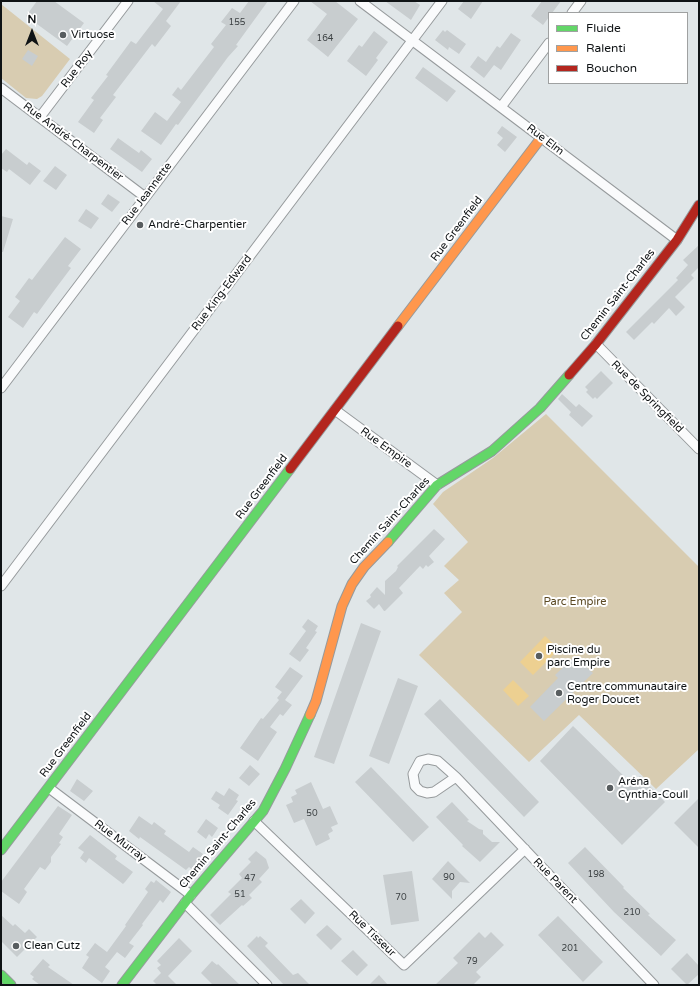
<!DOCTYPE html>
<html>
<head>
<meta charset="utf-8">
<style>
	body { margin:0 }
	#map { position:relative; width:700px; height:986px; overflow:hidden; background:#e0e6e8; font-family:"Varela Round",sans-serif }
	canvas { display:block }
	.frame { position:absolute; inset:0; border:2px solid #0f1315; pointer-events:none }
	.legend { position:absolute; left:548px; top:12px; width:140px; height:72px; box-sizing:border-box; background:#fff; border:1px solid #9fa1a1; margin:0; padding:5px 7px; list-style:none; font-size:12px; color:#0f1315 }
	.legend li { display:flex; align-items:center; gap:8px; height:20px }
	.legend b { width:20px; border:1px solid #9fa1a1 }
	.north { position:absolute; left:12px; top:12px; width:40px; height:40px; -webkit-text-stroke:3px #fff; paint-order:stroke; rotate:0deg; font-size:11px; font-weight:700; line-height:16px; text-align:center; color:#0f1315 }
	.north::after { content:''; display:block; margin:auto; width:14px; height:18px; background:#0f1315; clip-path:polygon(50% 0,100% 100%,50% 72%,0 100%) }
</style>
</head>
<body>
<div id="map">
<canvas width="700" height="986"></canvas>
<div class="frame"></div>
<ul class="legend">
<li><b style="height:5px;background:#63d668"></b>Fluide</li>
<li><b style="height:5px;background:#ff974d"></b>Ralenti</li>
<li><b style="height:5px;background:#b3261e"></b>Bouchon</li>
</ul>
<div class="north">N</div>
</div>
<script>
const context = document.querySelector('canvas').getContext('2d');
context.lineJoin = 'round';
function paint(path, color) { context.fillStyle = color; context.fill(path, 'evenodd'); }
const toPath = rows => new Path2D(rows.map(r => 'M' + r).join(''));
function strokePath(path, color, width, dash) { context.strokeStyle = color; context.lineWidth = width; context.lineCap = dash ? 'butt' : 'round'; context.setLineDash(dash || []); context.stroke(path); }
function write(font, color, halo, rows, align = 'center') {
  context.font = font + ' "Varela Round",sans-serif'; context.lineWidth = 4; context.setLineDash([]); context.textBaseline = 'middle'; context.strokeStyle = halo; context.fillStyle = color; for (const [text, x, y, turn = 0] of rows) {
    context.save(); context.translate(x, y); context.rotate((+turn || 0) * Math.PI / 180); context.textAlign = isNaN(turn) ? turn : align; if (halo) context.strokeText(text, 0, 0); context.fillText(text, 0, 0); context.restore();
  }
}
paint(toPath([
	[1,4,70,59,42,96,37,99,26,98,1,78],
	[546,414,699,567,699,749,656,789,579,715,529,762,419,655,462,612,444,593,459,580,444,566,468,542,433,504,443,492,493,458]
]), '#d8ccb1');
paint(toPath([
	[545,636,559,649,533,675,520,662],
	[513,680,529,696,518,706,503,690]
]), '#edd091');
paint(toPath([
	[37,1,54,1,84,23,67,46,26,16],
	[153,1,181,1,166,21,171,26,155,47,152,44,113,95,116,97,100,118,103,120,94,133,78,122,94,100,91,98,108,76,106,75,131,41,136,44,163,9],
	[249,1,268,1,236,45,238,46,228,57,178,125,176,124,161,145,141,131,155,112,167,121,181,102,172,95,178,87,181,90,214,47,211,44,226,25,221,22,232,8,240,13],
	[310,1,335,1,358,19,328,57,307,40,327,14],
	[385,1,414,1,420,5,411,20],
	[464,1,483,1,471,19,458,9],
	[542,1,561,1,552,13,549,13,549,17,543,25,531,16],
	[443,30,445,32,447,30,466,44,459,54,449,47,448,50,435,40],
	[374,31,388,42,376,58,378,60,366,76,347,61,359,45,362,47],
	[511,33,521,40,501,70,494,65,484,78,470,67,478,56,486,62,497,46,500,48],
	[28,50,38,56,32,66,22,59],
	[423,67,456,91,447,102,415,78],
	[502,126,517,137,505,152,497,145,503,138,497,133],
	[118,138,139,153,141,150,152,159,142,172,110,149],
	[6,149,27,165,29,162,41,171,30,185,9,169,7,172,1,168,1,155],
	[55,166,67,175,56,190,43,181],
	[108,194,120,202,112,212,101,204],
	[86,209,99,218,91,229,78,221],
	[1,216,13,219,3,252,1,252],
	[65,237,81,249,68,266,71,268,53,292,37,314,34,312,23,328,8,317,20,301,15,297,29,278,32,280],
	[699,245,699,267,691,275,694,278,675,297,685,307,676,316,669,308,654,324,652,322,634,340,626,332,678,280,676,278,688,265,683,260],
	[601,371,613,383,597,399,595,397,593,399,586,392,588,390,585,387],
	[562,394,576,407,579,404,593,416,582,427,569,415,571,412,558,399],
	[434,529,445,539,429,556,434,562,428,567,426,565,423,569,420,566,399,588,403,593,385,611,384,611,379,604,374,609,366,601,371,597,370,595,377,587,385,595,385,581,396,571,398,567,397,566],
	[308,619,318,626,315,631,317,632,306,648,309,650,300,662,289,654,306,631,302,627],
	[361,623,381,631,334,764,314,757],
	[575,656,593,673,544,721,530,707,558,678,555,675],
	[290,667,303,676,285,700,292,705,283,716,280,714,270,727,277,732,258,761,240,748,261,718,263,719,279,700,277,698,282,692,275,687],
	[398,678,418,686,389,764,369,756],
	[440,699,539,802,524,817,424,714],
	[573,726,632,784,640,776,665,802,622,845,540,761],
	[250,765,260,774,249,786,239,778],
	[371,767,429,827,413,842,355,782],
	[77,779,93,791,84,801,70,791],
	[311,782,323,809,330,806,338,824,331,827,333,831,328,834,330,839,316,846,304,819,294,823,286,805,293,802,291,797,297,794,295,790],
	[229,788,239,795,236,800,238,801,228,815,218,808,220,805,211,799,216,791,224,796],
	[699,798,699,848,674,823],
	[452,802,469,820,467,821,479,829,483,830,483,834,492,842,500,842,480,862,462,846,463,845,436,817],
	[58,806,72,815,59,834,63,837,59,843,61,844,51,857,51,862,45,870,40,867,24,889,27,892,19,904,1,891,1,882],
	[139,816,152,825,154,822,166,831,164,834,189,852,193,847,203,854,193,870,189,867,186,870,140,837,139,839,129,831],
	[206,819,218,828,212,837,209,834,206,839,197,832],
	[90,835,117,856,115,859,133,872,125,882,123,884,89,858,86,863,80,858,84,852,78,848],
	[585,847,624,887,623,888,650,914,648,915,676,940,661,956,614,912,568,863],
	[256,851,266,859,269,868,259,879,262,882,249,895,252,898,243,906,242,905,220,925,210,915,231,894,228,892,242,878,239,874,251,862,248,859],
	[448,861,470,883,460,882,452,891,452,899,432,879],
	[412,871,419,921,391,925,383,875],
	[156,880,171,892,163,903,160,900,142,924,143,925,129,943,134,946,125,958,117,952,105,967,110,971,102,983,82,968,89,957,86,955,95,943,107,952,126,926,125,925,148,892,145,889,151,881,154,883],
	[301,899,315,913,305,924,290,909],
	[1,915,13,926,15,924,25,933,29,929,37,937,17,957,1,941],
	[558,916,603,962,583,982,538,935],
	[327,925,342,939,331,950,316,935],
	[479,932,485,938,491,932,504,945,476,972,481,977,473,985,435,985,458,963,453,958],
	[257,936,258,938,260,936,268,943,265,946,293,975,298,973,310,985,284,985,247,946],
	[179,938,192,951,168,976,177,985,157,985,153,981,161,973,157,968,161,965,157,961],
	[353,950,368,965,357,976,341,961],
	[687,953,699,966,699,974,687,985,671,969],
	[43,959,50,965,48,967,74,985,40,985,32,979,34,977,30,974],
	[212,961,217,965,218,964,240,985,213,985,201,973],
	[379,975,388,985,369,985]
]), '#c8cdcf');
const street = toPath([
	[360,1,677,240],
	[572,13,581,1],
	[1,88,145,197],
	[501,107,549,43],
	[40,117,128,1],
	[596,344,699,449],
	[1,388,294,1],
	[335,410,437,485],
	[1,586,442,1],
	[428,759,438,761,456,777,434,792,427,793,420,791,415,786,413,774,420,761,428,759],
	[456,777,654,985],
	[49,788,191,895],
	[254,821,404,965,525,849],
	[185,903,267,985]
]);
const fast = toPath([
	[388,542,437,485,492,451,540,408,569,375],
	[1,850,290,469],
	[1,975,11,985],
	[122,985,191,895,263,811,285,769,310,715]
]);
const slow = toPath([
	[398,326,541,138],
	[310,715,316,701,342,606,352,584,364,567,388,542]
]);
const jam = toPath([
	[569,375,596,344,677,240,699,205],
	[290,469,398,326]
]);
strokePath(street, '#969a9c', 11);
strokePath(fast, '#969a9c', 11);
strokePath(slow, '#969a9c', 11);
strokePath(jam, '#969a9c', 11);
strokePath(street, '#fafbfc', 9);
strokePath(fast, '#63d668', 9);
strokePath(slow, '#ff974d', 9);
strokePath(jam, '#b3261e', 9);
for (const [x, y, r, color] of [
	[63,35,4,"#585d5f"],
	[140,225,4,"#585d5f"],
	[539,656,4,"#585d5f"],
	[559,693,4,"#585d5f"],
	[610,788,4,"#585d5f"],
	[16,946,4,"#585d5f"]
]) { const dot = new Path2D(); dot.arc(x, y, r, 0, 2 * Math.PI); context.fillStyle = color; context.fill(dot); strokePath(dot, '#fff', 1.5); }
write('9px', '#3d4244', null, [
	["155",237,23],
	["164",325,39],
	["50",312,814],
	["198",596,875],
	["90",449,878],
	["47",250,879],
	["51",240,895],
	["70",401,898],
	["210",632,913],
	["201",570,949],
	["79",472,962]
]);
write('11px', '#0f1315', '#fff', [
	["Virtuose",71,35],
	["André-Charpentier",148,225],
	["Piscine du",547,650],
	["parc Empire",547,663],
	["Centre communautaire",567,687],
	["Roger Doucet",567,700],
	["Aréna",618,782],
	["Cynthia-Coull",618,795],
	["Clean Cutz",24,946]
], 'left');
write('11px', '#0f1315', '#fff', [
	["Rue Roy",77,69,-53],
	["Rue Elm",545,140,37],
	["Rue André-Charpentier",73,142,37],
	["Rue Jeannette",147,194,-53],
	["Rue Greenfield",457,229,-53],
	["Rue King-Edward",222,293,-53],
	["Chemin Saint-Charles",618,295,-52],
	["Rue de Springfield",647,397,45],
	["Rue Empire",386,448,36],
	["Rue Greenfield",262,487,-53],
	["Chemin Saint-Charles",390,521,-48],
	["Rue Greenfield",66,745,-53],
	["Rue Murray",120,841,37],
	["Chemin Saint-Charles",218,844,-50],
	["Rue Parent",555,881,46],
	["Rue Tisseur",372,934,44]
]);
write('11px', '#5b4923', '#fff', [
	["Parc Empire",575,602]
]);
</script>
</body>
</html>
